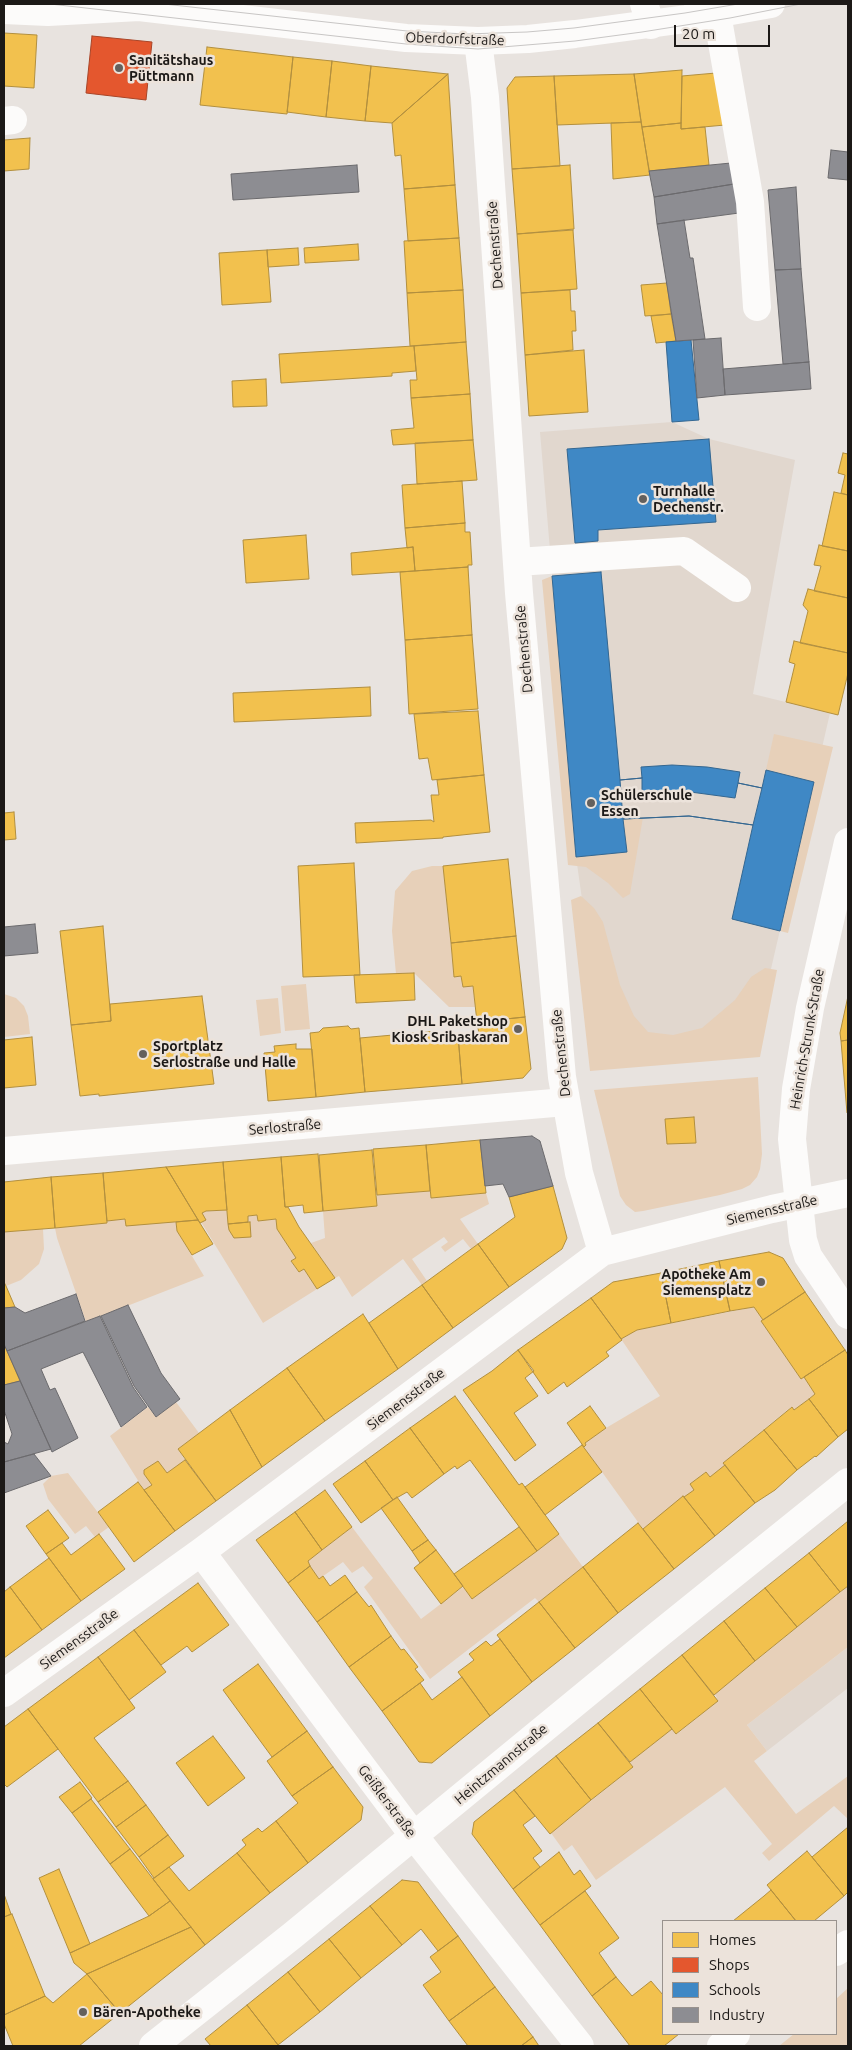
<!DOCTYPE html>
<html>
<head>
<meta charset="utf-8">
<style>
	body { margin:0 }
	#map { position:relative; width:852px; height:2050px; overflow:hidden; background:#e8e3df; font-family:Ubuntu,sans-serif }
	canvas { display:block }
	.frame { position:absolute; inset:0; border:5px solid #1c1917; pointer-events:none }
	.legend { position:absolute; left:662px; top:1920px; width:175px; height:115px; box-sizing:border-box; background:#ece3db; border:1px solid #99928d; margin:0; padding:6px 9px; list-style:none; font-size:15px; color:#1c1917 }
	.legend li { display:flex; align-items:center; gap:10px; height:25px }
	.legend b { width:25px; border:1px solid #99928d }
	.scale { position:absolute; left:674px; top:25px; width:96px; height:22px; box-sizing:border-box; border:2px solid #1c1917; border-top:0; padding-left:6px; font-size:15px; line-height:18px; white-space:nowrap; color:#1c1917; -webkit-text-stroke:4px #ece3db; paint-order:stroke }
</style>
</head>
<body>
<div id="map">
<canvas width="852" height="2050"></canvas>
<div class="frame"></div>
<ul class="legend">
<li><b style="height:14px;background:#f2c14e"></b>Homes</li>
<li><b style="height:14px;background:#e4572e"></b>Shops</li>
<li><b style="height:14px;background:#3f88c5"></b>Schools</li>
<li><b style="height:14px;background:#8d8d92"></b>Industry</li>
</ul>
<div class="scale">20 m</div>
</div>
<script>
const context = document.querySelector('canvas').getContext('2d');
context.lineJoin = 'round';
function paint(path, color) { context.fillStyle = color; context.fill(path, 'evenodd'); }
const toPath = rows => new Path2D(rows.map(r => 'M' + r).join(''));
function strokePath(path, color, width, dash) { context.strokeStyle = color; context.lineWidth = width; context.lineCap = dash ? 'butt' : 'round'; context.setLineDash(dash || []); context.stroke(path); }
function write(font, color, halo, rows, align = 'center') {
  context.font = font + ' Ubuntu,sans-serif'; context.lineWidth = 5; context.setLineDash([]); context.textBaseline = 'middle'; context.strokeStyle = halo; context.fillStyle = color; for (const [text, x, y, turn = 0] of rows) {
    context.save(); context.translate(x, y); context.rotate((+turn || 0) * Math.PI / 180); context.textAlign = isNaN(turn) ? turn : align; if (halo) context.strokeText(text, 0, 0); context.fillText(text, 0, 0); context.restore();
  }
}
paint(toPath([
	[672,422,709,439,795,460,753,694,830,713,753,1047,593,1063,582,899,576,857,540,432],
	[848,1647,848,1688,767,1751,747,1725]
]), '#e1d7ce');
paint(toPath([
	[552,576,576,857,626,852,623,819,643,817,630,894,623,898,608,883,586,867,568,865,542,580],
	[774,734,833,747,788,933,780,931,814,782,766,770],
	[432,866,443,866,454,976,461,976,463,987,473,986,475,1007,449,1007,414,973,396,974,392,931,395,891,412,871],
	[581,896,594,908,603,922,620,985,634,1016,648,1032,673,1035,702,1028,735,1000,751,977,765,968,777,970,760,1057,590,1071,571,900],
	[306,984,310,1029,285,1031,281,986],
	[4,994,16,998,24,1006,28,1016,30,1034,4,1037],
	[278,998,281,1033,260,1036,256,1000],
	[758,1077,762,1154,760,1169,757,1177,750,1185,742,1189,720,1195,643,1211,635,1212,626,1205,620,1196,594,1090],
	[430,1191,431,1198,486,1193,489,1204,460,1219,478,1244,471,1249,463,1239,445,1252,441,1247,448,1242,444,1237,412,1259,427,1281,422,1285,403,1259,352,1297,339,1276,335,1278,311,1243,325,1238,323,1211,377,1206,377,1195],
	[227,1210,228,1224,248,1216,257,1215,258,1221,276,1219,277,1229,296,1258,291,1262,299,1272,304,1269,317,1289,263,1323,201,1222,202,1213,206,1211],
	[125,1219,176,1222,177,1231,204,1276,86,1322,57,1238,55,1228,107,1223,107,1221],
	[43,1229,44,1249,39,1264,21,1280,6,1286,4,1282,4,1232],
	[754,1307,763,1320,761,1321,801,1379,804,1377,815,1394,794,1410,791,1407,723,1463,725,1465,710,1477,705,1472,690,1484,694,1490,643,1529,584,1447,586,1445,585,1443,606,1428,660,1396,621,1339,637,1330],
	[176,1402,199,1433,178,1449,185,1460,167,1473,158,1461,144,1470,144,1474,152,1485,144,1490,110,1436,148,1407,156,1417],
	[68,1473,109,1527,95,1537,86,1526,75,1534,48,1499,43,1484,51,1476],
	[352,1527,421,1619,463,1587,472,1599,559,1534,583,1567,539,1602,535,1598,430,1679,364,1587,373,1578,363,1566,352,1573,343,1562,319,1579,310,1566,308,1561],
	[848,1586,848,1647,747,1725,767,1751,754,1761,796,1814,848,1776,848,1819,834,1806,769,1861,762,1853,772,1844,725,1787,596,1880,572,1845,564,1851,551,1833,633,1767,630,1762,672,1729,677,1734,718,1701,715,1694],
	[848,1988,848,2046,779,2046,794,2034,836,2034,836,1999]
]), '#e7d0b9');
const homes = toPath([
	[4,33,37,35,34,88,4,86,4,33],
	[207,47,293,57,287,114,200,105,207,47],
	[293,57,332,61,326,117,287,112,293,57],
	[332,61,371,66,365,121,326,117,332,61],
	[371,66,448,74,392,123,365,121,371,66],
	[682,70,681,123,642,127,634,74,682,70],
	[716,73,725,125,681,129,682,76,716,73],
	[448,74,455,185,404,189,401,155,395,156,392,123,448,74],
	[634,74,641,122,557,125,554,76,634,74],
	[554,76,560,166,512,169,507,88,515,77,554,76],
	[641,122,650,175,613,179,611,123,641,122],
	[681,123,681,129,705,127,709,165,649,171,642,127,681,123],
	[30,138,29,169,4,171,4,140,30,138],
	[570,165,574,229,517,234,512,169,570,165],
	[455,185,459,238,408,241,404,189,455,185],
	[573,230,577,289,521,293,517,234,573,230],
	[459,238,463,290,407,293,404,241,459,238],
	[358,244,359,260,305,263,304,248,358,244],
	[298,248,299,265,268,267,267,250,298,248],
	[267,250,271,302,222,305,219,253,267,250],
	[667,283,671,314,645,316,641,285,667,283],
	[463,290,466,342,410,346,407,293,463,290],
	[570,290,571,311,575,311,576,331,572,331,573,350,525,355,521,293,570,290],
	[671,314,676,341,656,343,651,316,671,314],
	[466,342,470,394,411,398,410,380,417,380,414,346,466,342],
	[414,346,416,371,392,373,392,376,281,383,279,354,414,346],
	[584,350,588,412,529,416,525,355,584,350],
	[266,379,267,406,233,407,232,381,266,379],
	[470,394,473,440,393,445,391,430,414,428,411,398,470,394],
	[473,440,477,480,417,484,415,443,473,440],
	[843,453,848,454,848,495,841,493,845,475,838,473,843,453],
	[462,481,465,523,405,528,402,485,462,481],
	[834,492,848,495,848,551,822,546,834,492],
	[465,523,465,532,470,532,472,565,468,565,468,567,415,571,413,547,407,548,405,528,465,523],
	[306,535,309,579,246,583,243,540,306,535],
	[819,545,848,551,848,598,814,591,821,566,814,565,819,545],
	[413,547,415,571,352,575,351,553,413,547],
	[468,567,472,635,405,640,400,572,468,567],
	[808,589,848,598,848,653,800,643,808,611,803,605,808,589],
	[472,635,478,709,409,714,405,640,472,635],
	[794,641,848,653,848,673,838,715,786,702,795,664,789,662,794,641],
	[370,687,371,716,234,722,233,693,370,687],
	[478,711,484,775,432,780,428,758,419,759,414,714,478,711],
	[484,775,490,832,443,837,443,838,356,843,355,823,431,820,434,822,431,795,439,795,437,780,484,775],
	[14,812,16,839,4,840,4,813,14,812],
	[508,859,516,936,451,943,443,866,508,859],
	[354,863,360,975,303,977,298,866,354,863],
	[103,926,111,1021,71,1025,60,931,103,926],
	[516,936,525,1017,477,1022,473,986,463,987,461,976,454,977,451,943,516,936],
	[414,973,415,1000,356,1003,354,975,414,973],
	[202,996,214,1084,99,1096,99,1094,80,1096,71,1025,111,1021,110,1004,202,996],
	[848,996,848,1040,841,1041,840,1033,848,996],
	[525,1017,531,1069,523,1078,462,1084,458,1035,479,1034,477,1022,525,1017],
	[348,1026,351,1029,359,1028,365,1092,316,1097,310,1033,319,1032,323,1028,348,1026],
	[437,1031,438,1037,458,1035,462,1084,365,1092,360,1038,437,1031],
	[32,1037,36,1085,4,1088,4,1040,32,1037],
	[848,1040,848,1113,847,1113,841,1041,848,1040],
	[296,1044,296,1049,312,1049,316,1097,268,1101,264,1053,275,1052,274,1046,296,1044],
	[694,1117,696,1143,667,1144,665,1119,694,1117],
	[480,1140,486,1193,431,1198,426,1145,480,1140],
	[426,1145,430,1191,377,1195,373,1149,426,1145],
	[372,1150,377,1206,323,1211,319,1155,372,1150],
	[318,1154,323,1211,304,1213,303,1205,285,1207,281,1157,318,1154],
	[281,1157,285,1207,288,1207,299,1227,335,1278,317,1289,304,1269,299,1272,291,1261,296,1258,277,1229,276,1219,258,1221,257,1215,248,1216,248,1222,228,1224,223,1162,281,1157],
	[223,1162,227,1210,206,1211,202,1213,206,1220,200,1223,166,1167,223,1162],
	[166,1167,198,1220,126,1226,125,1219,107,1221,103,1173,166,1167],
	[103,1173,107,1223,55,1228,51,1177,103,1173],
	[51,1177,55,1228,4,1232,4,1182,51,1177],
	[553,1186,567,1238,562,1249,509,1287,478,1244,515,1217,509,1197,553,1186],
	[198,1220,213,1244,192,1255,177,1231,176,1222,198,1220],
	[250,1222,251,1237,234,1238,229,1230,228,1224,250,1222],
	[478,1244,509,1287,453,1328,422,1285,478,1244],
	[769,1252,783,1258,805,1292,763,1320,754,1307,730,1311,719,1261,769,1252],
	[719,1261,730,1311,671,1323,661,1273,719,1261],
	[661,1273,671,1323,637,1330,621,1339,591,1298,613,1282,661,1273],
	[4,1282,6,1286,15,1307,4,1308,4,1282],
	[422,1285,453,1328,398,1369,369,1323,422,1285],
	[805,1292,845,1350,801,1379,761,1321,805,1292],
	[591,1298,622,1340,606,1352,609,1356,567,1387,564,1382,548,1394,518,1350,591,1298],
	[363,1314,398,1369,325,1421,287,1368,363,1314],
	[4,1344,20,1381,4,1385,4,1344],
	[518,1350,534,1371,525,1378,538,1396,514,1413,536,1445,515,1461,463,1390,492,1371,518,1350],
	[845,1350,848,1355,848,1429,838,1437,809,1399,815,1394,804,1377,845,1350],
	[287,1368,325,1421,262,1467,230,1410,287,1368],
	[455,1396,519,1485,522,1483,559,1534,537,1551,470,1460,457,1469,455,1466,444,1474,410,1428,455,1396],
	[809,1399,838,1437,816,1457,815,1456,797,1470,764,1430,792,1407,794,1410,809,1399],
	[590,1406,606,1428,585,1443,586,1445,584,1447,567,1423,590,1406],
	[230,1410,262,1467,216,1501,178,1449,230,1410],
	[410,1428,444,1474,412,1498,407,1492,393,1500,365,1461,410,1428],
	[764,1430,797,1470,775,1490,755,1503,723,1463,764,1430],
	[582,1445,602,1472,545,1515,525,1487,582,1445],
	[185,1460,216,1501,175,1531,144,1490,152,1485,144,1474,144,1470,158,1461,167,1473,185,1460],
	[365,1461,393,1500,361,1523,333,1484,365,1461],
	[725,1465,755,1503,715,1536,684,1497,694,1490,690,1484,706,1472,710,1477,725,1465],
	[138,1482,175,1531,134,1562,98,1512,138,1482],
	[325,1490,352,1527,322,1550,295,1512,325,1490],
	[683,1496,715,1536,674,1569,643,1529,683,1496],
	[397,1497,428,1540,412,1551,381,1508,397,1497],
	[48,1510,69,1538,46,1554,26,1526,48,1510],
	[295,1512,322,1550,308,1561,310,1566,288,1583,256,1540,295,1512],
	[848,1521,848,1586,840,1592,809,1553,848,1521],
	[638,1523,674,1569,618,1613,583,1567,638,1523],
	[519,1527,537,1551,472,1599,454,1574,519,1527],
	[99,1534,125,1569,81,1601,46,1554,62,1543,71,1555,99,1534],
	[428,1540,436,1550,420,1563,412,1551,428,1540],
	[436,1550,463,1586,441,1604,414,1568,436,1550],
	[809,1553,840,1592,797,1627,765,1588,809,1553],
	[49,1558,81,1601,42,1630,10,1587,49,1558],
	[310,1566,319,1579,323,1576,330,1586,345,1575,357,1592,317,1622,288,1583,310,1566],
	[583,1567,618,1613,575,1648,539,1602,583,1567],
	[198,1583,229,1625,192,1652,187,1646,161,1665,134,1630,198,1583],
	[10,1587,42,1630,4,1658,4,1592,10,1587],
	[765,1588,797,1627,755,1661,724,1621,765,1588],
	[357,1592,369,1607,371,1605,391,1636,349,1667,317,1622,357,1592],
	[539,1602,575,1648,532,1682,497,1635,539,1602],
	[724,1621,755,1661,714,1695,682,1655,724,1621],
	[134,1630,166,1672,129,1700,98,1657,134,1630],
	[391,1636,401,1650,404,1649,418,1667,415,1669,424,1680,382,1711,349,1667,391,1636],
	[500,1639,532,1682,490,1716,458,1672,474,1660,469,1654,486,1641,491,1646,500,1639],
	[682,1655,718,1701,676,1734,640,1689,682,1655],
	[98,1657,135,1708,94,1738,128,1781,98,1802,28,1709,98,1657],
	[258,1664,307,1731,272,1757,223,1690,258,1664],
	[462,1677,490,1716,432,1763,419,1762,382,1711,420,1683,432,1700,462,1677],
	[640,1689,672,1729,630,1762,598,1723,640,1689],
	[28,1709,58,1749,7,1787,4,1784,4,1727,28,1709],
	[598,1723,633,1767,591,1800,556,1756,598,1723],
	[307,1731,333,1767,292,1796,267,1761,307,1731],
	[213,1736,245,1778,208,1806,176,1763,213,1736],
	[556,1756,591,1800,550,1834,514,1790,556,1756],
	[333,1767,363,1807,361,1820,308,1863,276,1821,298,1803,292,1796,333,1767],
	[128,1781,146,1805,116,1827,98,1802,128,1781],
	[80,1782,92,1798,72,1813,59,1797,80,1782],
	[514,1790,535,1816,523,1825,542,1851,533,1858,540,1867,513,1889,472,1834,474,1822,514,1790],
	[91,1799,130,1849,110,1864,72,1813,91,1799],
	[146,1805,168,1835,139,1857,116,1827,146,1805],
	[276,1821,308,1863,270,1893,237,1853,246,1845,242,1840,258,1828,262,1832,276,1821],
	[848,1827,848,1892,844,1896,812,1857,848,1827],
	[168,1835,184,1856,154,1878,139,1857,168,1835],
	[130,1849,170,1901,149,1916,110,1864,130,1849],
	[807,1851,844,1896,814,1921,796,1921,767,1885,807,1851],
	[559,1852,574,1875,580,1870,591,1886,540,1925,513,1889,559,1852],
	[237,1853,270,1893,205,1945,153,1879,169,1867,189,1891,237,1853],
	[59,1869,90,1944,70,1953,39,1878,59,1869],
	[402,1880,418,1882,458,1936,438,1951,421,1929,402,1945,370,1906,402,1880],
	[771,1890,796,1921,733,1921,764,1896,771,1890],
	[585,1891,619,1938,599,1953,616,1977,592,1996,540,1925,585,1891],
	[4,1894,11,1914,4,1917,4,1894],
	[170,1901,191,1927,87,1974,74,1963,70,1953,149,1916,170,1901],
	[370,1906,402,1945,361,1978,329,1939,370,1906],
	[12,1914,45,1996,4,2015,4,1917,12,1914],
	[191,1927,205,1945,120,2013,87,1974,191,1927],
	[458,1936,495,1987,449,2021,423,1985,441,1972,430,1957,458,1936],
	[329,1939,361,1978,320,2012,288,1972,329,1939],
	[288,1972,320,2012,278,2045,247,2005,288,1972],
	[87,1974,120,2013,79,2046,13,2046,4,2024,4,2015,45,1996,53,2003,87,1974],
	[616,1977,632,1996,651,1981,663,1995,663,2034,679,2034,664,2046,630,2046,592,1996,616,1977],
	[495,1987,533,2037,521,2046,468,2046,449,2021,495,1987],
	[247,2005,278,2045,276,2046,211,2046,205,2039,247,2005],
	[533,2037,539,2046,521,2046,533,2037]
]);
paint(homes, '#f2c14e');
strokePath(homes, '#b28f3e', 1);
const shops = toPath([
	[92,36,152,42,146,100,86,93,92,36]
]);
paint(shops, '#e4572e');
strokePath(shops, '#a84427', 1);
const schools = toPath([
	[691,340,699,420,672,422,666,342,691,340],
	[709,439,716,522,598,530,598,541,575,543,567,449,709,439],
	[601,572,620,780,642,778,641,767,672,765,707,767,740,772,738,783,762,788,766,770,814,782,780,931,732,919,753,825,689,816,623,819,627,852,576,857,552,576,601,572],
	[642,778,642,792,683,791,735,798,738,783,762,788,753,825,689,816,623,819,620,780,642,778]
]);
paint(schools, '#3f88c5');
strokePath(schools, '#346791', 1);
const industry = toPath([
	[831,150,848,152,848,180,828,178,831,150],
	[731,163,734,184,654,197,649,171,731,163],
	[357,165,359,192,233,200,231,174,357,165],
	[734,184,739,213,657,224,654,197,734,184],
	[796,187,801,269,775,270,768,190,796,187],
	[684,220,690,258,693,258,705,339,676,341,657,224,684,220],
	[801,269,809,362,783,364,775,270,801,269],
	[721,338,725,395,697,398,693,340,721,338],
	[809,362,811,389,725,395,723,369,809,362],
	[35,924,38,953,4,956,4,927,35,924],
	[532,1136,540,1141,553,1186,509,1197,503,1184,485,1186,480,1140,532,1136],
	[76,1294,85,1321,7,1351,4,1344,4,1308,15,1307,25,1313,76,1294],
	[128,1305,161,1373,180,1399,156,1417,134,1386,101,1316,128,1305],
	[100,1316,133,1387,147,1407,121,1427,83,1352,41,1369,50,1390,55,1388,78,1438,52,1452,7,1351,100,1316],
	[20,1381,51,1449,4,1462,4,1442,8,1444,12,1434,4,1410,4,1385,20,1381],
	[34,1454,51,1476,4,1493,4,1462,34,1454]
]);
paint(industry, '#8d8d92');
strokePath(industry, '#6b6a6d', 1);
strokePath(toPath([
	[644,4,651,25],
	[717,14,750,202,757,307],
	[478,41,485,97,519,593,562,1077,579,1173,602,1252],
	[4,121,13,120],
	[517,562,684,551,737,588],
	[848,842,810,1008,796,1089,792,1139,803,1240,808,1256,848,1315],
	[4,1151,565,1102],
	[201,1552,414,1836,580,2046],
	[4,1693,201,1552,602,1252,772,1209,848,1193],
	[836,1952,848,1944],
	[153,2046,293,1935,658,1635,848,1482],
	[721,2046,736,2034]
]), '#fcfbfa', 28);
strokePath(toPath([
	[4,10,48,12,139,7,406,38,478,41,528,39,575,34,686,19,771,4]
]), '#fcfbfa', 28);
strokePath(toPath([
	[50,4,406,44,478,49,575,41,642,32,730,18,801,4],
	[164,4,407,31,466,34,527,32,574,28,685,13,738,4]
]), '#c8c6c5', 1);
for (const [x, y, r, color] of [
	[119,68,5,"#63605d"],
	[643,499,5,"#63605d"],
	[591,803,5,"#63605d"],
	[518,1029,5,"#63605d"],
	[143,1054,5,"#63605d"],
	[761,1282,5,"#63605d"],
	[83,2012,5,"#63605d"]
]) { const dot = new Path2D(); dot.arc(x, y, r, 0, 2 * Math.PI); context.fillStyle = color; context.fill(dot); strokePath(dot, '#ece3db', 2); }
write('14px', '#1c1917', '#ece3db', [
	["Oberdorfstraße",455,39,2],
	["Dechenstraße",495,245,-94],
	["Dechenstraße",524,649,-95],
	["Heinrich-Strunk-Straße",807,1039,-80],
	["Dechenstraße",561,1053,-96],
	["Serlostraße",285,1127,-5],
	["Siemensstraße",772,1210,-13],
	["Siemensstraße",406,1399,-37],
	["Siemensstraße",79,1639,-36],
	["Heintzmannstraße",501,1764,-40],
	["Geißlerstraße",387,1801,53]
]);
write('bold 14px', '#1c1917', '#ece3db', [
	["Sanitätshaus",129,60],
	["Püttmann",129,76],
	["Turnhalle",653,491],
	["Dechenstr.",653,507],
	["Schülerschule",601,795],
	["Essen",601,811],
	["DHL Paketshop",508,1021,"right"],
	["Kiosk Sribaskaran",508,1037,"right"],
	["Sportplatz",153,1046],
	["Serlostraße und Halle",153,1062],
	["Apotheke Am",751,1274,"right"],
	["Siemensplatz",751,1290,"right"],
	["Bären-Apotheke",93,2012]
], 'left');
</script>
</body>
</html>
